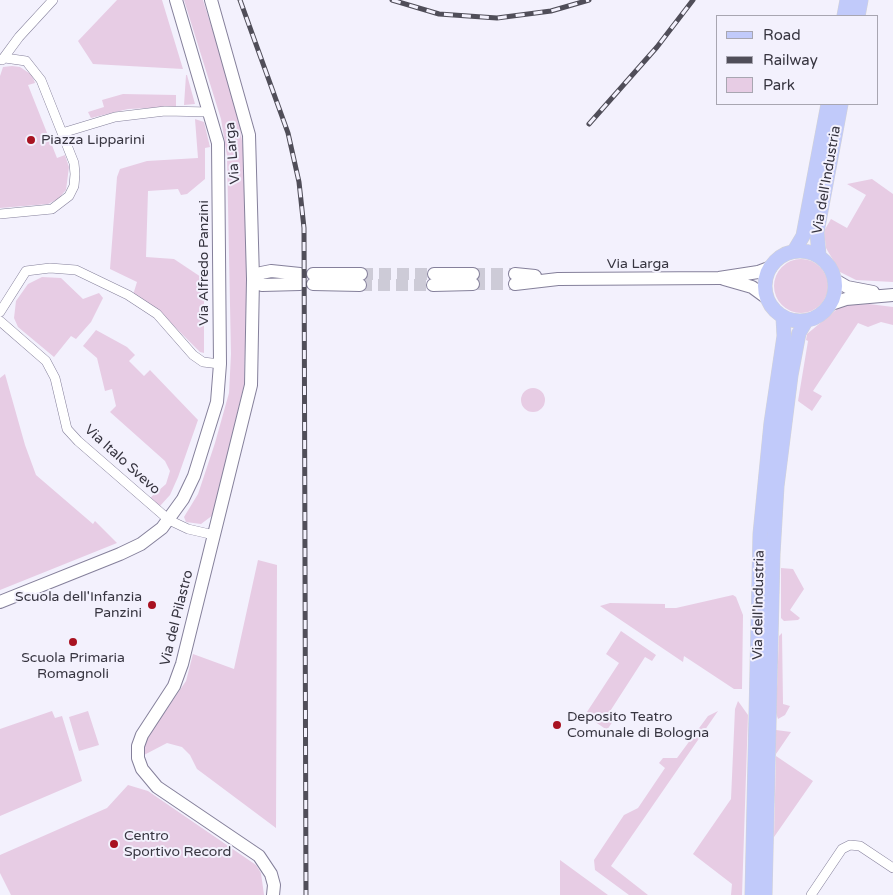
<!DOCTYPE html>
<html>
<head>
<meta charset="utf-8">
<style>
	body { margin:0 }
	#map { position:relative; width:893px; height:895px; overflow:hidden; background:#f3f1fd; font-family:"Varela Round",sans-serif }
	canvas { display:block }
	.legend { position:absolute; left:716px; top:15px; width:162px; height:90px; box-sizing:border-box; background:#f3f1fd; border:1px solid #a8a6b1; margin:0; padding:6px 9px; list-style:none; font-size:15px; color:#373540 }
	.legend li { display:flex; align-items:center; gap:10px; height:25px }
	.legend b { width:25px; border:1px solid #a8a6b1 }
</style>
</head>
<body>
<div id="map">
<canvas width="893" height="895"></canvas>
<ul class="legend">
<li><b style="height:6px;background:#c1cafa"></b>Road</li>
<li><b style="height:6px;background:#504e59"></b>Railway</li>
<li><b style="height:14px;background:#e7cce4"></b>Park</li>
</ul>
</div>
<script>
const context = document.querySelector('canvas').getContext('2d');
context.lineJoin = 'round';
function paint(path, color) { context.fillStyle = color; context.fill(path, 'evenodd'); }
const toPath = rows => new Path2D(rows.map(r => 'M' + r).join(''));
function strokePath(path, color, width, dash) { context.strokeStyle = color; context.lineWidth = width; context.lineCap = dash ? 'butt' : 'round'; context.setLineDash(dash || []); context.stroke(path); }
function write(font, color, halo, rows, align = 'center') {
  context.font = font + ' "Varela Round",sans-serif'; context.lineWidth = 4; context.setLineDash([]); context.textBaseline = 'middle'; context.strokeStyle = halo; context.fillStyle = color; for (const [text, x, y, turn = 0] of rows) {
    context.save(); context.translate(x, y); context.rotate((+turn || 0) * Math.PI / 180); context.textAlign = isNaN(turn) ? turn : align; if (halo) context.strokeText(text, 0, 0); context.fillText(text, 0, 0); context.restore();
  }
}
paint(toPath([
	[117,0,162,0,183,69,93,64,78,41],
	[184,0,203,0,230,85,240,127,245,162,247,268,244,385,213,515,201,524,186,522,184,517,198,494,215,443,229,393,231,354,227,156,221,119],
	[12,66,20,67,32,75,35,83,28,85,57,158,65,155,69,167,66,190,58,199,48,204,0,208,0,76,3,67],
	[186,75,187,75,195,104,184,105],
	[123,94,176,95,176,107,128,109,91,118,88,112,104,107,102,100],
	[195,119,204,122,210,147,205,148,205,179,187,194,181,195,178,189,148,191,146,257,174,259,204,279,204,353,200,352,159,311,133,295,137,282,110,269,117,177,120,169,147,161,198,158],
	[872,179,893,194,893,282,856,280,840,272,826,248,824,231,831,219,847,228,866,195,847,184],
	'774 286a27 27 0 1 1 54 0a27 27 0 1 1-54 0Z',
	[42,277,61,278,83,299,99,293,103,298,91,322,76,339,71,336,54,357,18,327,14,318,16,301,28,284],
	[869,304,893,307,893,325,881,322,868,327,858,323,813,391,822,396,812,411,798,401,808,341,806,340,807,334,842,305],
	[96,330,127,347,135,355,129,361,144,376,150,370,198,420,178,477,170,495,160,506,150,498,166,484,170,471,165,461,110,412,116,406,112,389,105,391,97,358,83,346],
	[5,374,25,445,36,475,93,524,95,521,117,543,0,590,0,378],
	'521 400a12 12 0 1 1 24 0a12 12 0 1 1-24 0Z',
	[258,560,277,565,276,828,197,769,190,755,182,747,167,743,144,755,145,741,186,681,193,654,234,669],
	[781,568,793,569,804,589,790,610,800,618,798,620,784,621,781,618],
	[733,595,736,597,743,615,742,689,734,689,684,656,683,662,600,606,610,603,665,604,665,608,676,608],
	[621,631,656,655,652,661,645,657,607,716,613,721,607,730,585,715,619,663,606,654],
	[782,633,783,704,790,706,785,715,778,719,776,713,779,636],
	[738,701,748,715,742,895,731,895,732,884,693,854,731,799,735,709],
	[52,711,55,718,62,716,82,781,0,816,0,729],
	[88,711,99,745,79,751,69,717],
	[718,711,611,866,648,895,629,895,595,870,594,860,624,815,638,808,665,768,659,763,663,758,677,758,708,716],
	[776,730,791,732,776,754],
	[776,756,813,781,774,837],
	[128,785,148,791,256,865,261,873,264,895,11,895,0,873,0,855,107,808],
	[560,860,608,895,560,895]
]), '#e7cce4');
strokePath(toPath([
	[361,274,434,274],
	[473,274,515,274],
	[473,284,515,284],
	[360,285,433,285]
]), '#cdcbd7', 12, [12, 6]);
const street = toPath([
	[2,60,19,37,53,0],
	[62,133,115,117,165,111,210,112],
	[0,214,52,209,69,196,74,186,75,174,74,163,41,80,26,61,5,58],
	[0,312,26,271,50,268,76,270,128,295,157,314,193,355,203,362,220,364],
	[0,321,46,361,55,378,67,429,78,441,169,520,188,529,214,535],
	[811,895,842,849,850,845,860,846,893,868]
]);
const secondary = toPath([
	[211,0,249,135,253,279,251,385,182,664,174,686,142,735,138,746,138,758,142,769,157,787,259,856,271,874,274,885,273,895],
	[313,274,361,274],
	[434,274,473,274],
	[515,274,535,276],
	[253,279,261,273,271,271,300,274],
	[253,279,262,285,300,284],
	[724,279,752,287,767,298],
	[835,280,847,287,873,292],
	[313,284,360,285],
	[515,284,558,279,719,278,758,272,771,267],
	[433,285,473,284],
	[831,304,846,299,893,295],
	[0,602,120,554,141,544,162,528,183,499,194,476,217,402,220,364,218,143,176,0]
]);
const primary = toPath([
	[844,16,847,0],
	[858,16,861,0],
	'765 286a35 35 0 1 1 70 0a35 35 0 1 1-70 0Z',
	[794,251,803,236,828,104],
	[819,256,817,232,841,104],
	[752,895,760,534,771,423,784,336,783,317],
	[765,895,773,554,777,486,791,375,799,333,806,321]
]);
strokePath(street, '#85809b', 10);
strokePath(secondary, '#85809b', 14);
strokePath(primary, '#d3d3d5', 15);
strokePath(street, '#fff', 9);
strokePath(secondary, '#fff', 12);
strokePath(primary, '#c1cafa', 14);
const rail = toPath([
	[240,0,288,133,299,182,304,228,306,895],
	[392,0,439,14,497,18,551,11,589,0],
	[589,124,657,47,693,0]
]);
strokePath(rail, '#504e59', 5);
strokePath(rail, '#f3f1fd', 3, [9]);
for (const [x, y, r, color] of [
	[31,140,5,"#a81221"],
	[152,605,5,"#a81221"],
	[73,642,5,"#a81221"],
	[557,725,5,"#a81221"],
	[114,844,5,"#a81221"]
]) { const dot = new Path2D(); dot.arc(x, y, r, 0, 2 * Math.PI); context.fillStyle = color; context.fill(dot); strokePath(dot, '#f3f1fd', 2); }
write('14px', '#373540', '#f3f1fd', [
	["Piazza Lipparini",41,140],
	["Scuola dell'Infanzia",142,597,"right"],
	["Panzini",142,613,"right"],
	["Scuola Primaria",73,658,"center"],
	["Romagnoli",73,674,"center"],
	["Deposito Teatro",567,717],
	["Comunale di Bologna",567,733],
	["Centro",124,836],
	["Sportivo Record",124,852]
], 'left');
write('14px', '#373540', '#f3f1fd', [
	["Via Larga",233,153,-95],
	["Via dell'Industria",827,180,-80],
	["Via Alfredo Panzini",204,263,-90],
	["Via Larga",638,264],
	["Via Italo Svevo",122,460,42],
	["Via dell'Industria",759,605,-89],
	["Via del Pilastro",177,618,-76]
]);
</script>
</body>
</html>
